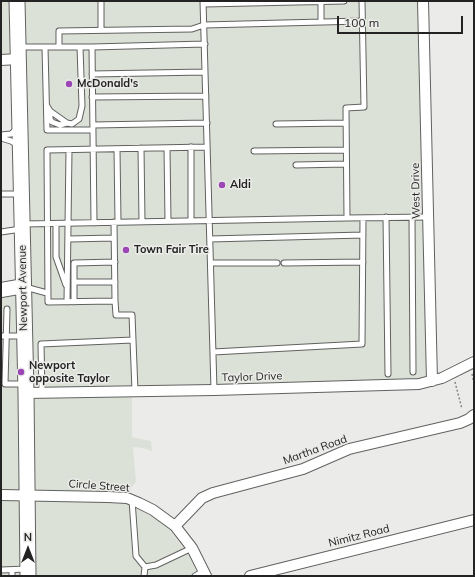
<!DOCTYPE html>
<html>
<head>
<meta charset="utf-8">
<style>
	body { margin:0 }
	#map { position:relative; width:475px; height:577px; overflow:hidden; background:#ebece9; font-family:Mulish,sans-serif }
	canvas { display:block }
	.frame { position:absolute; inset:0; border:2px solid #222322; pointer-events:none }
	.north { position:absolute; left:8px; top:529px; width:40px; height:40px; -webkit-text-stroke:3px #ebece9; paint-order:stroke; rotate:0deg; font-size:11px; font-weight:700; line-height:16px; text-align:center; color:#222322 }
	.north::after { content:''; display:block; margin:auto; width:14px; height:18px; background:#222322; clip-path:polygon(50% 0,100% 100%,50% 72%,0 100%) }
	.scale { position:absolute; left:337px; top:16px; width:126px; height:18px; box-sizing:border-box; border:2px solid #222322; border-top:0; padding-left:5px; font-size:12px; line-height:14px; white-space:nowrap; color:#222322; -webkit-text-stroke:3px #ebece9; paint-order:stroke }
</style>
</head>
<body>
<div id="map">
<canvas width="475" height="577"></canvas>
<div class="frame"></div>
<div class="north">N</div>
<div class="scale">100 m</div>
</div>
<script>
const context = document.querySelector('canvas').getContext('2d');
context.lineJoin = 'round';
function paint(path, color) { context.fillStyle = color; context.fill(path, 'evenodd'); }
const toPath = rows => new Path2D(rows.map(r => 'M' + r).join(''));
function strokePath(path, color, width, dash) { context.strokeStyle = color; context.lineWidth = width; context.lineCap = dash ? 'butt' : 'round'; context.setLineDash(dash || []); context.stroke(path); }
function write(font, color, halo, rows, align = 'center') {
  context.font = font + ' Mulish,sans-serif'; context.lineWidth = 3; context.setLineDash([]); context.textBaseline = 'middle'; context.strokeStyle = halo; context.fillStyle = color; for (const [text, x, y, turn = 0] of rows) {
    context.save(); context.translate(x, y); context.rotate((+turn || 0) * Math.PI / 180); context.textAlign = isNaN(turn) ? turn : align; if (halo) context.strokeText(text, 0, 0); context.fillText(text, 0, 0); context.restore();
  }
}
paint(toPath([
	[1,1,423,1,432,384,132,394,132,437,151,441,152,451,143,448,133,447,136,482,131,488,127,503,165,524,191,558,198,576,1,576,1,294,22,289,20,64,1,62]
]), '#dce1d7');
const lane = toPath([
	[203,1,214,390],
	[321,1,321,22],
	[362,1,364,107,346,108,347,218,429,217],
	[204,4,344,1],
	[101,30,101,1],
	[19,47,92,47],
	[45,47,47,130,93,130],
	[59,47,59,31,192,29,204,25,362,21],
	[92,74,205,72],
	[92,97,206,96],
	[47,106,50,111,67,123,72,124,79,119,82,106,80,47],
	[50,111,50,119,52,122,60,125,67,123],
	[276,124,346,123],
	[93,125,207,123],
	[1,135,11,134,17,129],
	[1,138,11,141,18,145],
	[191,147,191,221],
	[141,148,142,222],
	[167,148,168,221],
	[117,149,118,222],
	[254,151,346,150],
	[296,165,346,164],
	[1,194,20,194],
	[386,217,388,374],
	[412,217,413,372],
	[114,222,115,301,48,302,47,150,207,147],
	[94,223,92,47,205,44],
	[24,224,347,218],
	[56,224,56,257,66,285],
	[1,232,21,229],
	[69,239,114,238],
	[210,239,363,235],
	[211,263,277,263],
	[284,263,363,262],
	[74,282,115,282],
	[25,287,47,293],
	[115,301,116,315,132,315,135,391],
	[67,302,69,150],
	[74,302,74,263,115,262],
	[7,309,5,384,25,384],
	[1,336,24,336],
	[213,352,362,344,363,218],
	[42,393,41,344,133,340],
	[132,500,136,556,145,567,156,565,192,548],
	[1,570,27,569],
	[12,570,12,576],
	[144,576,145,567],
	[195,576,204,571]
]);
const street = toPath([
	[423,1,432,381],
	[1,60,18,59],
	[26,393,214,390,419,384,442,378,474,362],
	[1,495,108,497,127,498,139,503,153,510,175,526,192,548,206,576],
	[175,526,202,498,213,493,303,469,349,449,460,423,469,419,474,415],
	[250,576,474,520]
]);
const secondary = toPath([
	[1,290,24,286]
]);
const primary = toPath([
	[17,1,26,393,28,576]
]);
strokePath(lane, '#616260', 7);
strokePath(street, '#616260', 12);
strokePath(secondary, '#616260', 16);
strokePath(primary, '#616260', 17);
strokePath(toPath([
	[472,374,474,383],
	[455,382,462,409]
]), '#838482', 1.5, [2, 2]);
strokePath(lane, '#fff', 5);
strokePath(street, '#fff', 10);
strokePath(secondary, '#fff', 14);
strokePath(primary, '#fff', 15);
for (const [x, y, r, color] of [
	[69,84,4,"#9b46b4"],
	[222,185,4,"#9b46b4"],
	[126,250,4,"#9b46b4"],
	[21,372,4,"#9b46b4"]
]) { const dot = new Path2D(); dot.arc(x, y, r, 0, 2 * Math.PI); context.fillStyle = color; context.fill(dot); strokePath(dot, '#ebece9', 1.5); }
write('bold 11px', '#222322', '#ebece9', [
	["McDonald's",77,84],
	["Aldi",230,185],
	["Town Fair Tire",134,250],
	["Newport",29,366],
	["opposite Taylor",29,379]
], 'left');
write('11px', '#222322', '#ebece9', [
	["West Drive",416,191,-91],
	["Newport Avenue",23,288,-91],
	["Taylor Drive",252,377,-2],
	["Martha Road",315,450,-20],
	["Circle Street",99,486,4],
	["Nimitz Road",359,536,-14]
]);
</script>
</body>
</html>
